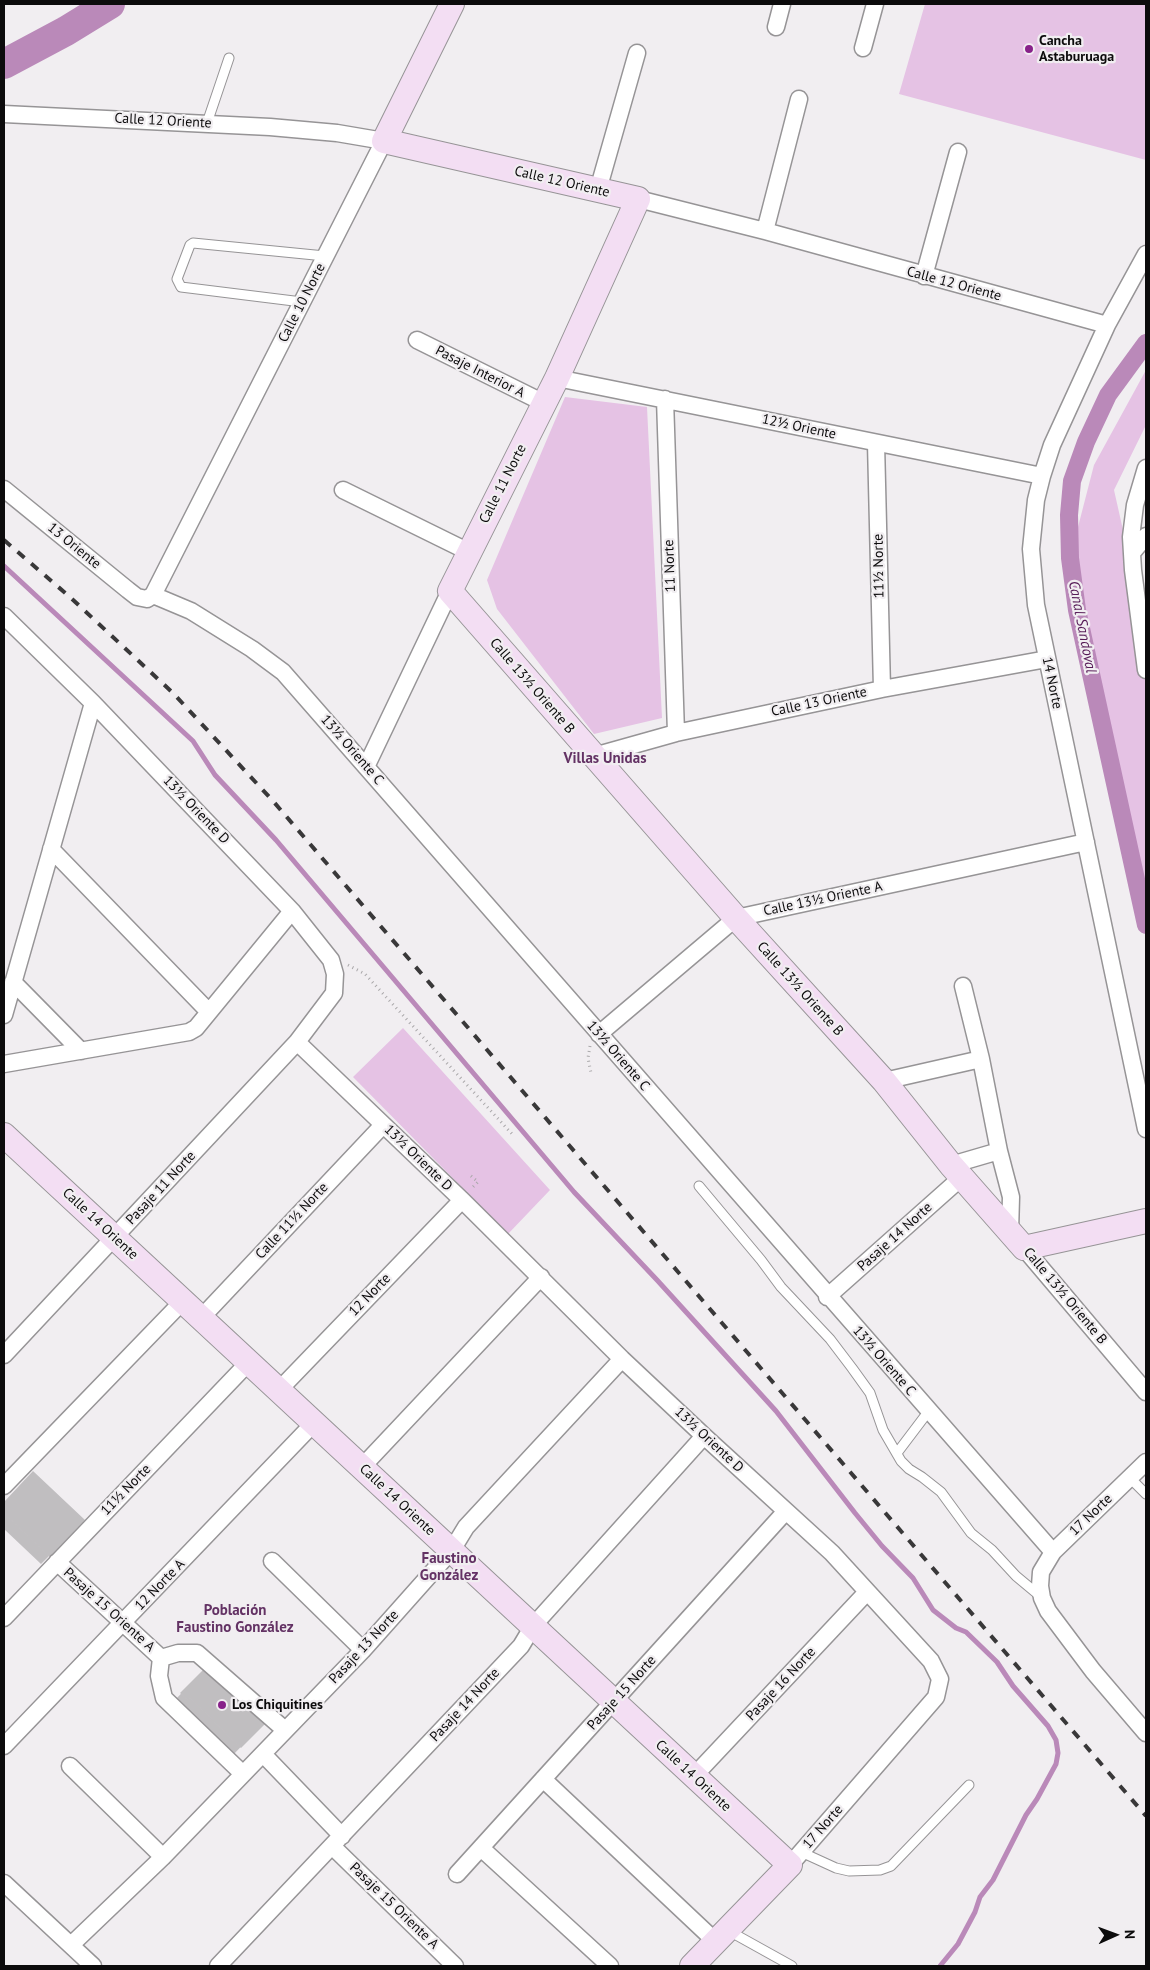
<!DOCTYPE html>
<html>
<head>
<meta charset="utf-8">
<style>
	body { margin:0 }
	#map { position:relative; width:1150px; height:1970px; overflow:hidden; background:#f1eef1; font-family:"PT Sans",sans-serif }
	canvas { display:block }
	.frame { position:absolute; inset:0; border:5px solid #0c0b0c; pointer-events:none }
	.north { position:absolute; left:1090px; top:1910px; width:50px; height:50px; -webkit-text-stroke:4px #f1eef1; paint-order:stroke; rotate:88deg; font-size:14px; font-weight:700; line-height:20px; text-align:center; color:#0c0b0c }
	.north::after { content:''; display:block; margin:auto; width:18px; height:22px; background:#0c0b0c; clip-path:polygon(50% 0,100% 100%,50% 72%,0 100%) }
</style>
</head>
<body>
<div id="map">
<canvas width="1150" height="1970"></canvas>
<div class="frame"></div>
<div class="north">N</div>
</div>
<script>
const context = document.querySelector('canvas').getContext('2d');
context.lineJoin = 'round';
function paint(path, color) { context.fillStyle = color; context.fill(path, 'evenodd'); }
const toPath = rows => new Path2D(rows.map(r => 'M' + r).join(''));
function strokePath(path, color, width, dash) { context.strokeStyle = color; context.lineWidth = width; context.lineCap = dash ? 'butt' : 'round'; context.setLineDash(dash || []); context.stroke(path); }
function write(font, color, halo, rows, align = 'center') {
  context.font = font + ' "PT Sans",sans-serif'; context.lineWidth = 4.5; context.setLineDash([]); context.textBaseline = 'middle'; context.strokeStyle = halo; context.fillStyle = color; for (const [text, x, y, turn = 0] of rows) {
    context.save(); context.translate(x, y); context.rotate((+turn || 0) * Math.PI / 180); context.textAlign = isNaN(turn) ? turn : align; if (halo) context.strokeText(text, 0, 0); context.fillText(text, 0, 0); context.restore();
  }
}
paint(toPath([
	[925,4,1146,4,1146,160,899,94],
	[1146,370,1146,425,1114,490,1134,579,1146,673,1146,918,1070,558,1094,465],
	[565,397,647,407,662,718,594,734,497,609,487,580],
	[403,1028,550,1190,508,1234,353,1077]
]), '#e5c2e4');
paint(toPath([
	[25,1480,49,1556,41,1564,4,1529,4,1503],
	[205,1669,263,1724,233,1755,173,1702]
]), '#0003');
strokePath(toPath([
	[4,566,193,741,215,775,276,840,574,1192,657,1280,776,1411,855,1513,882,1546,913,1578,933,1610,956,1628,966,1632,997,1662,1013,1686,1048,1726,1056,1740,1058,1753,1056,1764,1037,1799,1026,1815,993,1880,980,1897,975,1912,958,1944,940,1966]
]), '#ba89b9', 5);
strokePath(toPath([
	[1146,343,1108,395,1086,442,1072,481,1069,515,1070,558,1077,610,1146,925]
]), '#ba89b9', 18);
strokePath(toPath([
	[4,64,66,31,110,4]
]), '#ba89b9', 30);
paint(toPath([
	[33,1471,85,1520,50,1557,4,1513,4,1502],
	[205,1668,265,1724,241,1748,190,1698,188,1700,180,1693]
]), '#c0bec0');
const lane = toPath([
	[207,123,229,58],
	[302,302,181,287,177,279,190,245,193,243,325,256],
	[699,1186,761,1260,781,1287,830,1339,852,1368,870,1393,883,1430,901,1461,909,1469,922,1477,941,1492,971,1533,992,1550,1016,1576,1040,1596],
	[897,1453,928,1412],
	[1130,1478,1146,1494],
	[801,1852,836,1868,849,1871,880,1870,891,1866,969,1785],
	[729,1931,792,1966]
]);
const street = toPath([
	[776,27,782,4],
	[863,48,875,4],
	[4,114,270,127,337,133,384,141,153,595,147,599,137,597,128,590,4,489],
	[598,190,637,53],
	[638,199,765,231,1107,325],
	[765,231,799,99],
	[1146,254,1107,325,1052,445,1042,476,1036,500,1031,549,1036,605,1146,1129],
	[924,276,958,152],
	[417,340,544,403],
	[557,378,1042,476],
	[665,399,676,733],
	[876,443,882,689],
	[1146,468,1135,505,1131,537,1133,570,1146,670],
	[343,490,469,552],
	[1132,553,1146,536],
	[153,595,191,611,252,649,283,672,1053,1552],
	[4,616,93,703,292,911,331,960,335,974,334,993,297,1042,462,1200,622,1359,704,1436,832,1553,931,1661,940,1679,936,1697,790,1865],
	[594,756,676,733,882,689,1047,659],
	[366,767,450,591],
	[51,849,209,1012],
	[13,982,81,1051],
	[963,986,981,1059,999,1151,1011,1197,1010,1232],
	[4,1015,93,703],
	[599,1034,736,918,1086,842],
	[4,1064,189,1032,196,1028,292,911],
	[884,1081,981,1059],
	[951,1165,999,1151],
	[1024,1248,1146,1392],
	[827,1297,962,1177],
	[202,1317,383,1125],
	[4,1355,297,1042],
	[279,1390,462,1200],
	[1146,1462,1053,1552,1041,1572,1040,1586,1042,1598,1048,1611,1093,1671,1146,1733],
	[362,1467,541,1277],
	[4,1486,183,1301],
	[272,1561,363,1650],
	[57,1562,161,1658],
	[4,1618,249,1362],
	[161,1658,178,1653,197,1653,285,1730],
	[161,1658,159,1676,164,1698,243,1774],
	[4,1746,314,1423],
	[263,1754,342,1836],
	[70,1766,163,1857],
	[694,1776,867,1592],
	[543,1779,715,1941],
	[332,1846,455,1966],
	[481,1848,610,1966],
	[457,1874,786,1511],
	[4,1883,93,1966],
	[71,1945,163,1857,363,1650,452,1550,466,1527,622,1359],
	[218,1966,521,1646,533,1626,704,1436]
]);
const secondary = toPath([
	[452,4,384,141,638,199,557,378,450,591,736,918,884,1081,951,1165,1024,1248,1146,1221],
	[4,1135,790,1865,692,1966]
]);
strokePath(lane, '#969496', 11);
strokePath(street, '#969496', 19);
strokePath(secondary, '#969496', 26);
strokePath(toPath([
	[348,965,365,974,513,1135],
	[590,1046,588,1058,591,1073],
	[471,1176,478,1182,472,1188]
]), '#aaa8aa', 3, [1, 4]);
strokePath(lane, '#fff', 9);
strokePath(street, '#fff', 16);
strokePath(secondary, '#f3def3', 24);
strokePath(toPath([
	[4,540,71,598,173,693,273,801,1146,1816]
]), '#393839', 4, [9, 9]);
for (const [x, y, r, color] of [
	[1029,49,5,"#88228a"],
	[222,1705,5,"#88228a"]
]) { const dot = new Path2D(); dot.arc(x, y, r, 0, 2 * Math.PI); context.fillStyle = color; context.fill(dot); strokePath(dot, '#f1eef1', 2); }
write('bold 14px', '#0c0b0c', '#f1eef1', [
	["Cancha",1039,41],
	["Astaburuaga",1039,57],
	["Los Chiquitines",232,1705]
], 'left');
write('14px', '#0c0b0c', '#f1eef1', [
	["Calle 12 Oriente",163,121,3],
	["Calle 12 Oriente",562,182,13],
	["Calle 12 Oriente",954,284,15],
	["Calle 10 Norte",302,303,-63],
	["Pasaje Interior A",480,372,27],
	["12½ Oriente",799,427,12],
	["Calle 11 Norte",503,484,-63],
	["13 Oriente",74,546,39],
	["11 Norte",670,566,-92],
	["11½ Norte",879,566,-91],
	["14 Norte",1052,683,78],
	["Calle 13½ Oriente B",532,686,49],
	["Calle 13 Oriente",819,702,-12],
	["13½ Oriente C",352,750,49],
	["13½ Oriente D",196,810,46],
	["Calle 13½ Oriente A",823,899,-12],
	["Calle 13½ Oriente B",800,989,48],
	["13½ Oriente C",618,1056,49],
	["13½ Oriente D",418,1158,44],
	["Pasaje 11 Norte",161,1188,-47],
	["Calle 11½ Norte",292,1221,-47],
	["Calle 14 Oriente",100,1224,43],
	["Pasaje 14 Norte",895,1237,-42],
	["12 Norte",370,1295,-46],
	["Calle 13½ Oriente B",1065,1296,50],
	["13½ Oriente C",884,1361,49],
	["13½ Oriente D",709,1440,43],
	["11½ Norte",126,1490,-46],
	["Calle 14 Oriente",397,1500,43],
	["17 Norte",1091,1515,-44],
	["12 Norte A",160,1585,-46],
	["Pasaje 15 Oriente A",109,1610,42],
	["Pasaje 13 Norte",364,1647,-47],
	["Pasaje 16 Norte",781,1684,-47],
	["Pasaje 15 Norte",622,1693,-48],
	["Pasaje 14 Norte",465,1705,-47],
	["Calle 14 Oriente",693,1776,43],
	["17 Norte",823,1827,-49],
	["Pasaje 15 Oriente A",394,1906,44]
]);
write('italic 15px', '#561b57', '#f1eef1', [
	["Canal Sandoval",1082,627,79]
]);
write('bold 15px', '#633264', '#f1eef1', [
	["Villas Unidas",605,759],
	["Faustino",449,1559],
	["González",449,1576],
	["Población",235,1611],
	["Faustino González",235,1628]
]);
</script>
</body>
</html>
